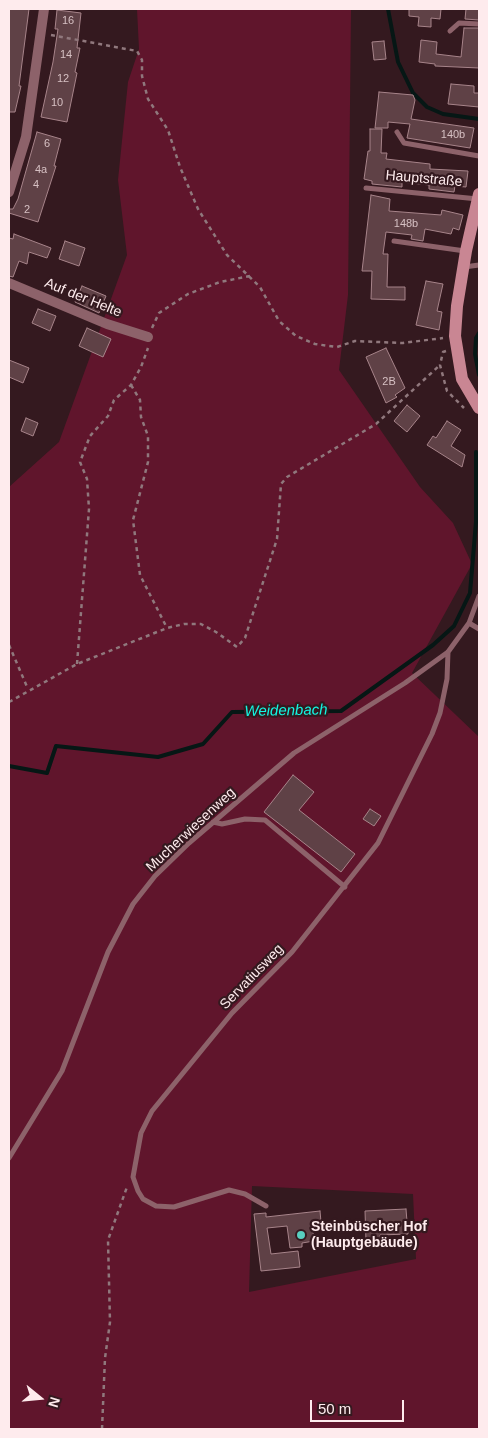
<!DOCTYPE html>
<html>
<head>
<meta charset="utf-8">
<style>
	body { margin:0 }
	#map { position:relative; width:488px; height:1438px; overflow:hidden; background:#34191f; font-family:Helvetica,sans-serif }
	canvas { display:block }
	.frame { position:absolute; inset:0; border:10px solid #feebed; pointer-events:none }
	.north { position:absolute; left:15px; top:1373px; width:50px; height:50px; -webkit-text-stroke:4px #34191f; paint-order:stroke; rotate:107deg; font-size:14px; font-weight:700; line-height:20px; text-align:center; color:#feebed }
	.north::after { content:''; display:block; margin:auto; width:18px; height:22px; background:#feebed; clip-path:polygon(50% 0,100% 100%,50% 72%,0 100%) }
	.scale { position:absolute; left:310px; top:1400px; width:94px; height:22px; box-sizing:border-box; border:2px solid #feebed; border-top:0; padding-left:6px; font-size:15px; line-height:18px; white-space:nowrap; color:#feebed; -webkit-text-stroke:4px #34191f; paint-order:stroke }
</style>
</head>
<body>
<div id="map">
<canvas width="488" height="1438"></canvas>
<div class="frame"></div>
<div class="north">N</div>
<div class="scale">50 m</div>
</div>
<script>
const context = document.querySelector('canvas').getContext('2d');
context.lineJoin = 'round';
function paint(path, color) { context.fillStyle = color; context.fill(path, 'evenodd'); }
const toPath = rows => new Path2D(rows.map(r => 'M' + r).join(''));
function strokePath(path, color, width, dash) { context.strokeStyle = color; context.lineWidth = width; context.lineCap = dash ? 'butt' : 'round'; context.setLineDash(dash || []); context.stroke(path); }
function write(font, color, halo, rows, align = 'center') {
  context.font = font + ' Helvetica,sans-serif'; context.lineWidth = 4.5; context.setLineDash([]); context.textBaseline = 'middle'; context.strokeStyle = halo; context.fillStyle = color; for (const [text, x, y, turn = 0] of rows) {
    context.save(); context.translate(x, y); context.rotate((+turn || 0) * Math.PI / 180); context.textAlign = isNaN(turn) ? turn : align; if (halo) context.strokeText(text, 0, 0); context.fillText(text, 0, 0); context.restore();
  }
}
paint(toPath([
	[137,9,351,9,348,295,339,370,420,487,453,523,472,564,412,673,479,737,479,1429,9,1429,9,487,59,442,127,255,118,180,128,82,139,49],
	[252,1186,413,1194,416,1259,249,1292]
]), '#60152c');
strokePath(toPath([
	[388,9,398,62,413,93,427,107,443,114,479,119],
	[479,333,476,338,475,354,479,375],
	[9,766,47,773,56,746,158,757,203,744,232,712,341,711,433,645,454,626,470,593,476,522,476,452]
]), '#061715', 4);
const building = toPath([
	[9,9,29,9,19,86,21,86,15,112,9,112,9,9],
	[409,9,441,9,440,19,431,18,431,27,418,26,419,17,409,16,409,9],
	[466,9,479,9,479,20,465,19,466,9],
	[57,10,81,13,77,48,80,48,75,72,77,73,67,122,41,117,53,62,58,29,55,29,57,10],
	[464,28,479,28,479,68,435,66,435,64,419,62,421,40,437,42,436,54,461,57,464,28],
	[384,41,386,59,374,60,372,42,384,41],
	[451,84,474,86,474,93,479,93,479,107,448,104,451,84],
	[379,92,413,95,415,100,411,119,474,128,470,148,407,138,410,124,388,122,388,128,375,128,379,92],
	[370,129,382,129,381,153,387,153,386,159,430,164,430,169,468,171,466,187,455,186,454,192,429,189,429,185,402,182,402,187,372,184,372,181,364,179,368,151,370,151,370,129],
	[37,132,61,139,54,166,56,166,38,222,9,213,9,209,13,209,18,199,37,132],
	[371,195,390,199,389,211,441,215,442,210,463,215,459,230,453,228,451,234,425,229,423,241,411,239,412,235,386,232,383,254,388,254,387,287,405,287,405,300,371,299,372,271,362,271,371,195],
	[14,234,51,248,47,258,29,252,27,264,19,261,13,277,9,276,9,238,13,239,14,234],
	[65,241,85,248,79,266,59,259,65,241],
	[426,281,443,284,437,311,442,312,439,330,416,325,426,281],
	[82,286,106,296,99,313,75,302,82,286],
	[38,309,56,316,50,331,32,323,38,309],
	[87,328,111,339,103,357,79,346,87,328],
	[386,348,405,388,395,395,397,397,386,403,366,357,386,348],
	[9,360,29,368,23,383,9,377,9,360],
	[407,405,420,416,407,432,394,421,407,405],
	[26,418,38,423,33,436,21,431,26,418],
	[447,421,461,430,451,446,465,455,462,467,427,445,433,436,436,438,447,421],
	[293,775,314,792,299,810,355,854,341,872,264,812,293,775],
	[370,809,381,816,374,826,363,819,370,809],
	[406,1209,408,1234,380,1235,381,1240,366,1241,365,1211,406,1209],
	[320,1211,321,1222,312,1223,314,1241,302,1243,302,1247,290,1248,287,1226,267,1228,271,1254,298,1251,300,1267,261,1271,254,1214,266,1213,266,1217,320,1211]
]);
paint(building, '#5f4146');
strokePath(building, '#a7848a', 1);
strokePath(toPath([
	[51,35,137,51,142,60,142,76,148,99,168,130,180,167,198,209,227,255,260,287,279,321,296,336,315,344,337,347,355,341,403,343,443,338],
	[152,328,159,313,188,294,220,282,250,276],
	[446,351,443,352,440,365,447,391,464,408],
	[131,385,140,400,141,417,148,436,148,462,133,520,140,575,167,628],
	[9,645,28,689],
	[77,664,89,509,87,479,80,462,90,436,108,416,114,400,131,385,141,367,148,348],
	[9,702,77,664,167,628,184,624,201,624,216,632,237,647,245,638,277,539,281,484,287,477,376,424,440,365],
	[102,1429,105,1358,110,1322,108,1240,127,1187]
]), '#90787d', 2.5, [4, 4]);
strokePath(toPath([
	[450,31,459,23,479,24],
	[397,132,404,143,479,156],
	[366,188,478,199],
	[394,241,465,251],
	[464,267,479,265],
	[469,623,479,629],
	[213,822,222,824,245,819,265,820,345,887],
	[9,1158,62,1071,108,952,133,904,155,876,189,843,294,753,405,683,448,652,469,623,479,596],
	[266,1206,245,1194,229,1190,174,1207,156,1206,143,1199,138,1191,133,1177,141,1133,152,1111,232,1013,292,952,378,843,432,734,440,713,447,679,448,652]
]), '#8d626a', 5);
strokePath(toPath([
	[9,192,26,137,44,9],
	[9,283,107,324,148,337]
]), '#8d626a', 10);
strokePath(toPath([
	[479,194,466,251,457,306,455,336,462,379,479,408]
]), '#c98693', 12);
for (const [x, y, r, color] of [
	[301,1235,5,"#58cebf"]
]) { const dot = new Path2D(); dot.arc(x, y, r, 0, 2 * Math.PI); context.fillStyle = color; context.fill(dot); strokePath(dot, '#34191f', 2); }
write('11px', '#d6c0c3', null, [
	["16",68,21],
	["14",66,55],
	["12",63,79],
	["10",57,103],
	["140b",453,135],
	["6",47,144],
	["4a",41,170],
	["4",36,185],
	["2",27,210],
	["148b",406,224],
	["2B",389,382]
]);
write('14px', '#feebed', '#34191f', [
	["Hauptstraße",424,179,5],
	["Auf der Helte",83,298,22],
	["Mucherwiesenweg",191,830,-43],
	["Servatiusweg",252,977,-46]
]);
write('bold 14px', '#feebed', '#34191f', [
	["Steinbüscher Hof",311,1227],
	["(Hauptgebäude)",311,1243]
], 'left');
write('italic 15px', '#13f6e2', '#34191f', [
	["Weidenbach",286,711,-1]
]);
</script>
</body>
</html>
